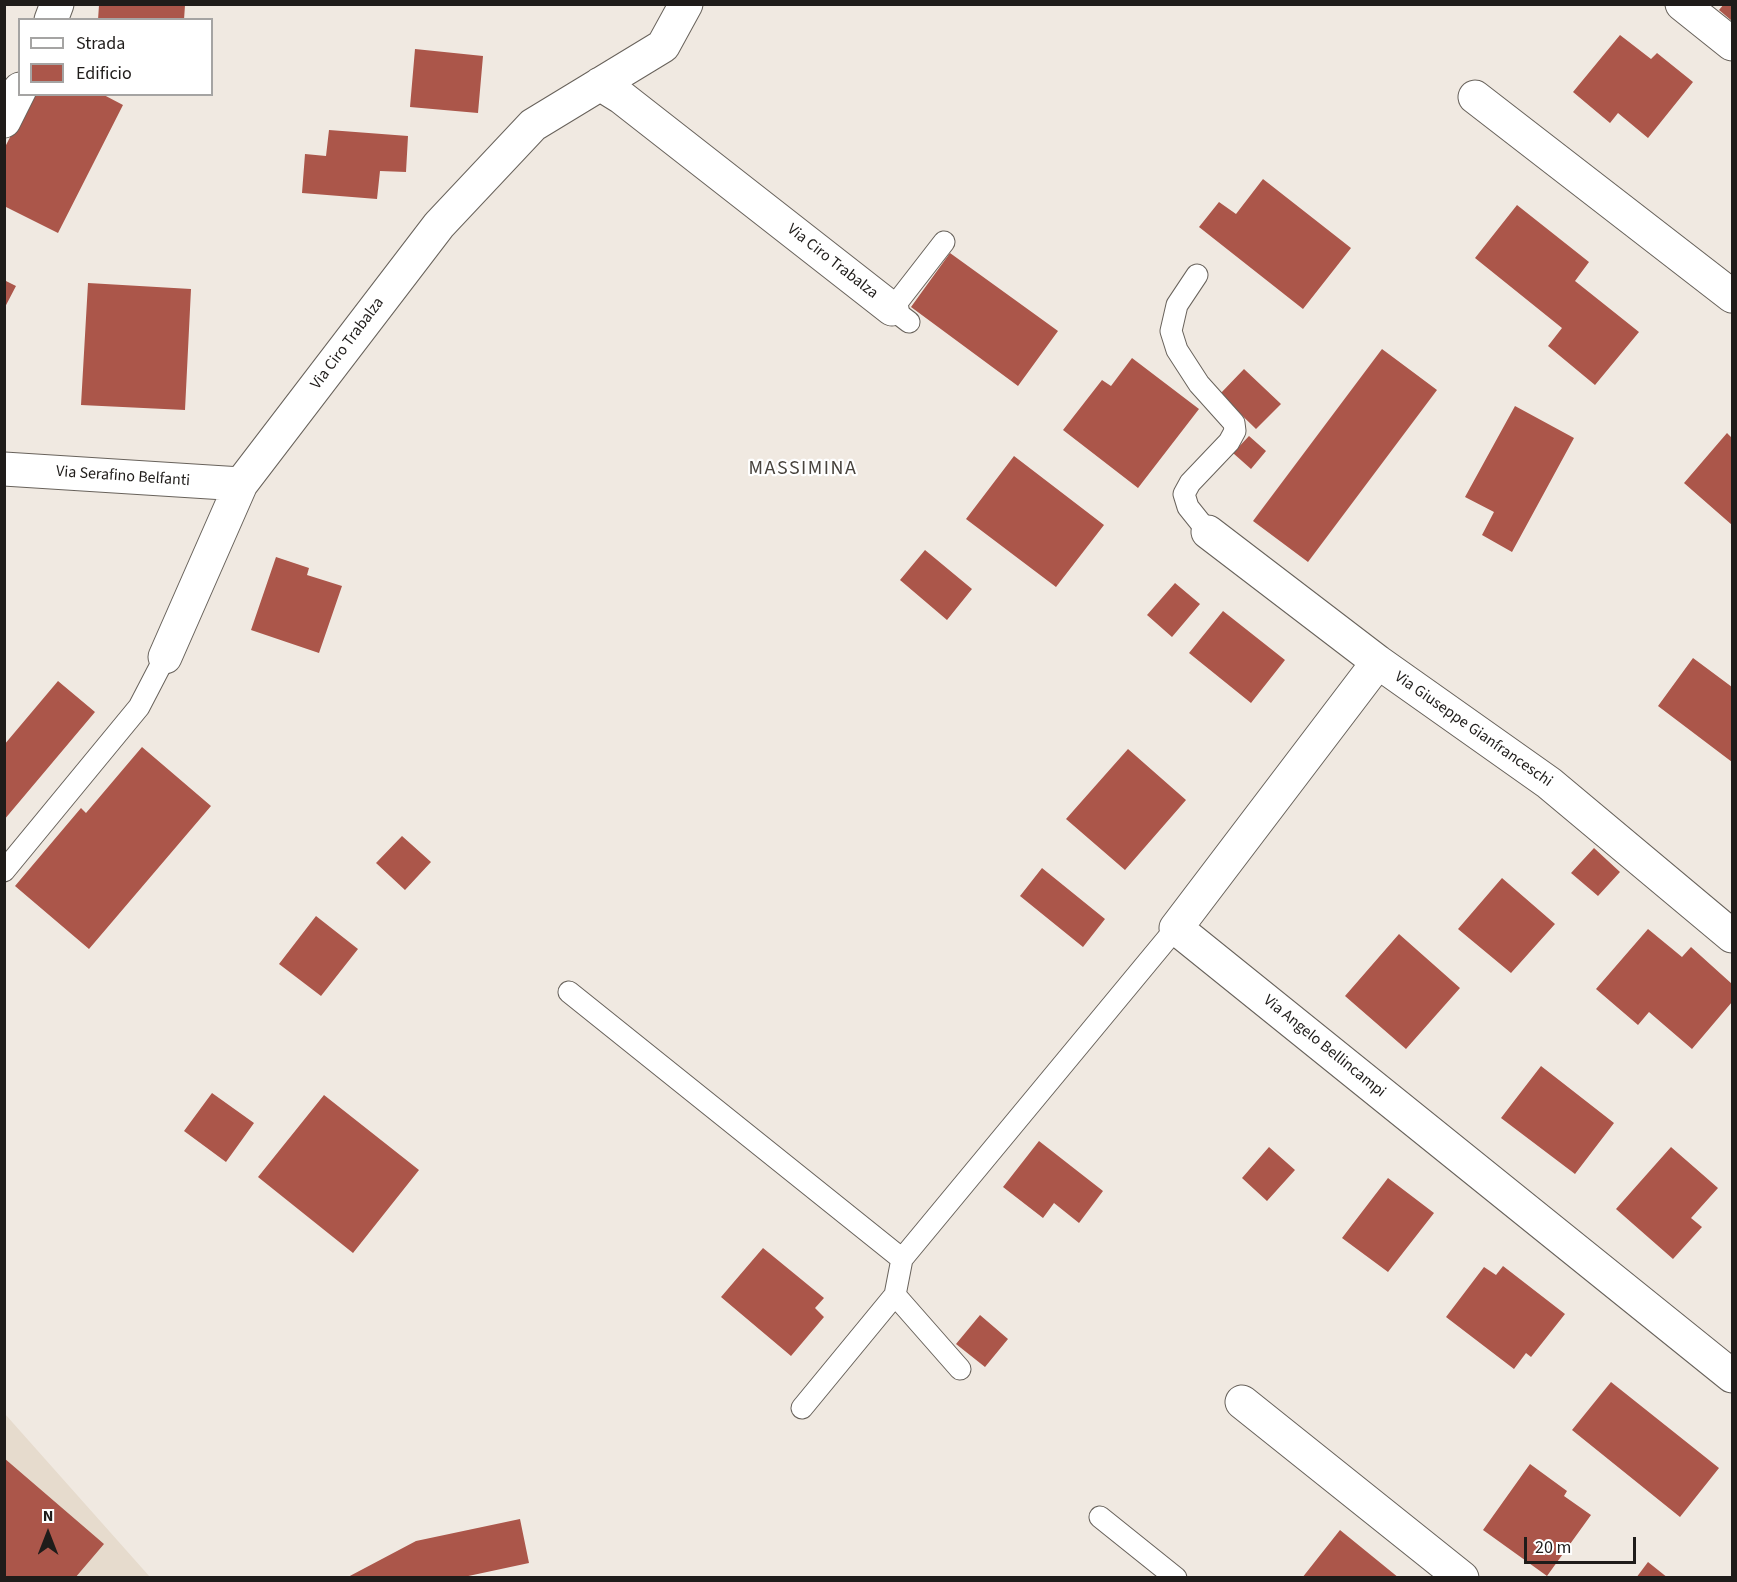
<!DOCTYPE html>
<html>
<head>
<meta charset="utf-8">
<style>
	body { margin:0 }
	#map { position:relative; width:1737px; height:1582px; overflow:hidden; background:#f0e9e1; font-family:"Source Sans 3",sans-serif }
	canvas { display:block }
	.frame { position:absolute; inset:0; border:6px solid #1f1c1a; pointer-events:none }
	.legend { position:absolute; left:18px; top:18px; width:195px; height:78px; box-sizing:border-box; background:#fff; border:2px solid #a5a4a3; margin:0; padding:8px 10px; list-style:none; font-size:18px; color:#1f1c1a }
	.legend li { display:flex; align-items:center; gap:12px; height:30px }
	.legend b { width:30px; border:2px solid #a5a4a3 }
	.north { position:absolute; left:18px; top:1504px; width:60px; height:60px; -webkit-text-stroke:4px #fff; paint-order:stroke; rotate:0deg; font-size:16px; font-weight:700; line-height:24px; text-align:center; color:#1f1c1a }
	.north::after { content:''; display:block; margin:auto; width:21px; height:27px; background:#1f1c1a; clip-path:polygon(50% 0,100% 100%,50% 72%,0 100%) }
	.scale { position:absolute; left:1524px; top:1537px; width:112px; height:27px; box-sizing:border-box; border:3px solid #1f1c1a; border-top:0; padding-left:8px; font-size:18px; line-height:21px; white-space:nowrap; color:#1f1c1a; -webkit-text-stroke:4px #fff; paint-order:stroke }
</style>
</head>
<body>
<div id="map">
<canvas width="1737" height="1582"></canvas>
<div class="frame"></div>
<ul class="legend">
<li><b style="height:8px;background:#fff"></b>Strada</li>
<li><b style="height:16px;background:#ab564a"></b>Edificio</li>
</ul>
<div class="north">N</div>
<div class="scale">20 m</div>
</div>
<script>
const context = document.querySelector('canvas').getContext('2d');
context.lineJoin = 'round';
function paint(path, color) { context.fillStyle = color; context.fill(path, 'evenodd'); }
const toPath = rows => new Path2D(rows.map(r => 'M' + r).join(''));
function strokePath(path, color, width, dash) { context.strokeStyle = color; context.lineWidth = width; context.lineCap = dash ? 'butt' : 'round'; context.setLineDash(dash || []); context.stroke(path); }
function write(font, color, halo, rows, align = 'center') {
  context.font = font + ' "Source Sans 3",sans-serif'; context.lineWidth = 4.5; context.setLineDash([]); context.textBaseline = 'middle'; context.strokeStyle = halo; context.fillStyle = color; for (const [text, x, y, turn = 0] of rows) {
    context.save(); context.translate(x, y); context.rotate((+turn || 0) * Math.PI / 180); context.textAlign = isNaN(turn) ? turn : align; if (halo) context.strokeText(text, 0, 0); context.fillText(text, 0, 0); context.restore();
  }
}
paint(toPath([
	[5,1414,150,1577,5,1577]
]), '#e6dbcd');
paint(toPath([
	[1724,4,1732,4,1732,21,1719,10],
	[99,5,185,5,184,20,98,20],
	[1620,35,1651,59,1657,53,1693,82,1648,138,1618,113,1610,123,1573,92],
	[415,49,483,56,478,113,410,107],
	[32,94,102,94,123,105,58,233,4,206,4,149],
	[329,130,408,136,406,172,380,171,377,199,302,193,305,154,326,156],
	[1263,179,1351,248,1303,309,1199,227,1219,202,1236,214],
	[1517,205,1589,262,1575,281,1639,332,1595,385,1548,346,1562,328,1475,258],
	[950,253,1058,331,1018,386,911,307],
	[4,280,16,286,4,309],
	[88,283,191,289,185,410,81,405],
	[1382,349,1437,390,1308,562,1253,521],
	[1132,358,1199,409,1138,488,1063,430,1102,380,1111,386],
	[1244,369,1281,404,1256,429,1220,394],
	[1515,406,1574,438,1512,552,1482,535,1494,512,1465,497],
	[1727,433,1732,438,1732,525,1684,483],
	[1249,436,1266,451,1251,469,1233,453],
	[1014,456,1104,525,1056,587,966,519],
	[925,550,972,589,947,620,900,580],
	[276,557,309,568,307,575,342,586,319,653,251,630],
	[1175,583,1200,604,1172,637,1147,615],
	[1223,611,1285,660,1251,703,1189,653],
	[1693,658,1732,687,1732,762,1658,706],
	[58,681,95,712,4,820,4,745],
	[142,747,211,806,89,949,15,886,81,808,86,813],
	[1128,749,1186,800,1125,870,1066,819],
	[402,836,431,862,405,890,376,863],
	[1594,848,1620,872,1598,896,1571,873],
	[1042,868,1105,919,1083,947,1020,896],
	[1502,878,1555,924,1511,973,1458,929],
	[316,916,358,949,321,996,279,964],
	[1648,929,1682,957,1691,947,1732,984,1732,1002,1692,1049,1649,1012,1638,1025,1596,989],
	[1399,934,1460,988,1406,1049,1345,996],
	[1541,1066,1614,1123,1575,1174,1501,1118],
	[212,1093,254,1123,226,1162,184,1131],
	[324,1095,419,1170,353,1253,258,1177],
	[1039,1141,1103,1191,1079,1223,1054,1203,1043,1218,1003,1187],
	[1269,1147,1295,1170,1267,1201,1242,1178],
	[1671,1147,1718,1188,1691,1218,1702,1227,1673,1259,1616,1209],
	[1388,1178,1434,1213,1388,1272,1342,1238],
	[763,1248,824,1298,815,1308,824,1317,791,1356,721,1297],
	[1503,1266,1565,1314,1531,1357,1526,1353,1514,1369,1446,1317,1484,1267,1496,1275],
	[980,1315,1008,1339,985,1367,956,1344],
	[1611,1382,1719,1468,1680,1517,1572,1430],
	[4,1458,104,1544,75,1578,4,1578],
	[1530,1464,1567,1491,1564,1496,1591,1515,1547,1576,1483,1530],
	[520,1519,529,1563,459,1578,346,1578,416,1541],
	[1340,1530,1399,1578,1302,1578],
	[1648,1562,1668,1578,1636,1578]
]), '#ab564a');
const service = toPath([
	[1197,275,1177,305,1171,331,1177,350,1199,384,1234,423,1235,431,1229,442,1190,483,1184,494,1188,507,1208,532],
	[909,322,892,309,944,242],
	[4,871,139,707,165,657],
	[569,992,902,1259,1176,928],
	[895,1295,960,1369],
	[802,1408,895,1295,902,1259],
	[1100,1517,1176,1578]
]);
const minor = toPath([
	[1682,4,1732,44],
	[51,20,57,4],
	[600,84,621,97,892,309],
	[1475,97,1732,296],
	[4,121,20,89],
	[4,469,241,484],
	[1208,532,1378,662,1549,783,1732,936],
	[165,657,241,484,439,225,533,125,663,46,686,4],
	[1378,662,1176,928,1732,1376],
	[1242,1402,1462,1578]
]);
strokePath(service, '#68625b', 23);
strokePath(minor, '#68625b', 35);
strokePath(service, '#fff', 21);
strokePath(minor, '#fff', 33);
write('16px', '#1f1c1a', '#fff', [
	["Via Ciro Trabalza",832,262,38],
	["Via Ciro Trabalza",348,344,-53],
	["Via Serafino Belfanti",123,477,4],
	["Via Giuseppe Gianfranceschi",1473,730,35],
	["Via Angelo Bellincampi",1324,1047,39]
]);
context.letterSpacing = '1.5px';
write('20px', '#48433d', '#fff', [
	["MASSIMINA",803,470]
]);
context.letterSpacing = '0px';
</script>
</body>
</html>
